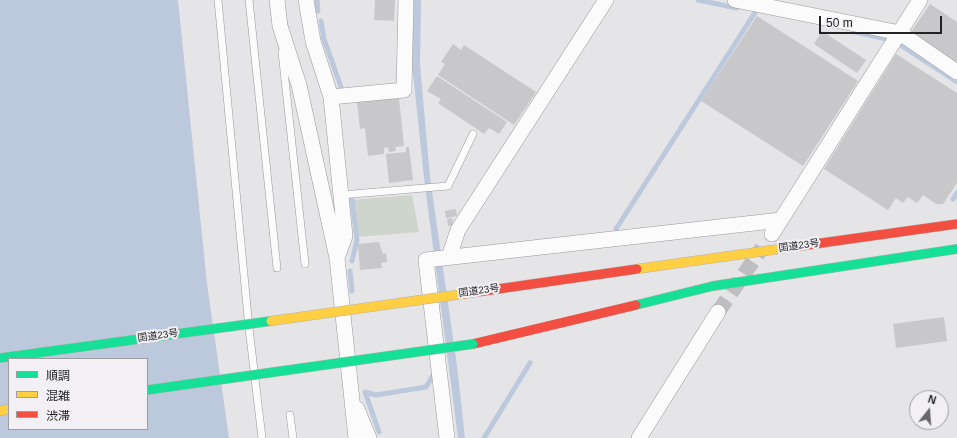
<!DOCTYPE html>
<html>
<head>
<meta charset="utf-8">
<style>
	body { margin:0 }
	#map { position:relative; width:957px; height:438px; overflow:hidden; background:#e5e4e7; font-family:Helvetica,"Noto Sans JP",sans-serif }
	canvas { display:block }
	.legend { position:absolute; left:8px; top:358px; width:140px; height:72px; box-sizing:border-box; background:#f2f0f5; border:1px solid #9f9ea1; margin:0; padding:5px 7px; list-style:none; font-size:12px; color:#232324 }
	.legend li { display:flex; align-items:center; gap:8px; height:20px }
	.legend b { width:20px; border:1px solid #9f9ea1 }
	.north { position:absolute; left:909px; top:390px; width:40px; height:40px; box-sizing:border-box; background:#f2f0f5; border:1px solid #9f9ea1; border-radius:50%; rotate:17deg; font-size:11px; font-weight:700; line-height:16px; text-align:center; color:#232324 }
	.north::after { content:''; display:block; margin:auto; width:14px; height:18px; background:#676768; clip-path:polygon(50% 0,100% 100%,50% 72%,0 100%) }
	.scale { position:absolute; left:819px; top:16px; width:123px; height:18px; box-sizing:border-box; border:2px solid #232324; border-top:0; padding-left:5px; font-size:12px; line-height:14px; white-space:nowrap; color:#232324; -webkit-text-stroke:3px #f2f0f5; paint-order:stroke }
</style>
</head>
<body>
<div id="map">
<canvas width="957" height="438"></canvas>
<ul class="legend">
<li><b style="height:5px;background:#16e098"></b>順調</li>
<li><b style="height:5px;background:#ffcf43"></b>混雑</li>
<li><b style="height:5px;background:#f24e42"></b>渋滞</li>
</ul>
<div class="north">N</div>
<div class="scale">50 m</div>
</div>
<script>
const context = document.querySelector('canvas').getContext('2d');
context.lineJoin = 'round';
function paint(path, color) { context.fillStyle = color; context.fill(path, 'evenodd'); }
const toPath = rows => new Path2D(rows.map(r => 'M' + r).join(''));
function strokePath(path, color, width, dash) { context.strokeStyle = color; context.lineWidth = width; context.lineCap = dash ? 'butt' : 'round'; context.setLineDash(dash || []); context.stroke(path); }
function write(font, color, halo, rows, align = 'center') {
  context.font = font + ' Helvetica,"Noto Sans JP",sans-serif'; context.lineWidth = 4; context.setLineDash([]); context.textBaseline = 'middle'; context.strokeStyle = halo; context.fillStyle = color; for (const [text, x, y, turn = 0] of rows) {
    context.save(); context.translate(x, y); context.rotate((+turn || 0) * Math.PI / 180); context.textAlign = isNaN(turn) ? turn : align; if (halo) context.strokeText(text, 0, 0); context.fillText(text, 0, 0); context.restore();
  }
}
paint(toPath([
	[412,195,419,232,357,237,352,200]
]), '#ced5cc');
paint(toPath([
	[0,0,178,0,207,284,229,438,0,438],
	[9,359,147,359,147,429,9,429],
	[414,0,421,0,420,64,430,177,457,366,465,438,458,438,424,178,412,63]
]), '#bcc9dd');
strokePath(toPath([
	[317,0,318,11],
	[698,0,737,8],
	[321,21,324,39,341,87],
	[855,32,887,39],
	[902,46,957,82],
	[953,199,957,193],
	[352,200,357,240,352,261],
	[616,229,756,11],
	[350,271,352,291],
	[379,432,365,392,376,395,426,387,432,377],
	[484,438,530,363]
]), '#bcc9dd', 5);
paint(toPath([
	[375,0,395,0,394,21,374,20],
	[930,4,957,22,957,62,911,32],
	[757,16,858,81,803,166,701,101],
	[822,31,866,60,857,73,814,44],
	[453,44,461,50,464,45,536,92,514,125,438,75,445,64,441,62],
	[896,54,957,93,957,183,943,204,936,204,923,195,917,203,908,197,903,203,896,198,888,210,824,169],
	[437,76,507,122,499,134,489,128,484,134,438,103,441,99,427,91],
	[399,98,404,146,395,147,396,151,389,152,388,147,384,148,384,154,368,156,365,128,360,129,357,102],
	[406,147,409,147,413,180,389,183,386,154,406,152],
	[456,209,457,216,446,218,445,211],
	[452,218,453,225,448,226,447,219],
	[379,242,383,254,386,253,387,262,381,263,382,268,360,270,358,244],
	[944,317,947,341,896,348,893,324]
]), '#c8c7ca');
strokePath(toPath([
	[718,312,762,248]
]), '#bebdc0', 15, [15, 8]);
const lane = toPath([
	[218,0,249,328,262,438],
	[249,0,277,268],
	[282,52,305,264],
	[341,195,448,186,473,134],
	[290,415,293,438]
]);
const street = toPath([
	[277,0,280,26,299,85,337,258,356,438],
	[306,0,313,41,331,97,345,236,337,258],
	[735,0,900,33,957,72],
	[331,97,404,90,406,0],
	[772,234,920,0],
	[449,257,458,230,606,0],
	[357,409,369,438],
	[447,438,426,260,781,220],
	[639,438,718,312]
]);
const fast = toPath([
	[636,305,713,286,957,249]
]);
const slow = toPath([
	[637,269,786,248],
	[0,411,9,409]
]);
const jam = toPath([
	[786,248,957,224],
	[463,294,637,269],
	[473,344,636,305]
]);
strokePath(lane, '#9a999c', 8);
strokePath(street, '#9a999c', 16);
strokePath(fast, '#b8b2ac', 10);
strokePath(slow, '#b8b2ac', 10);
strokePath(jam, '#b8b2ac', 10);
strokePath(lane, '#fbfbfb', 7);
strokePath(street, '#fbfbfb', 15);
strokePath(fast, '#16e098', 9);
strokePath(slow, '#ffcf43', 9);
strokePath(jam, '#f24e42', 9);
const fastBridge = toPath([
	[0,358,271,321],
	[147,390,473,344]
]);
const slowBridge = toPath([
	[271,321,463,294]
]);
strokePath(fastBridge, '#b8b2ac', 10, []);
strokePath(slowBridge, '#b8b2ac', 10, []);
strokePath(fastBridge, '#16e098', 9);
strokePath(slowBridge, '#ffcf43', 9);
write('10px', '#232324', '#f2f0f5', [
	["国道23号",799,246,-8],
	["国道23号",479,291,-8],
	["国道23号",158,336,-8]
]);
</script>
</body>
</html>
